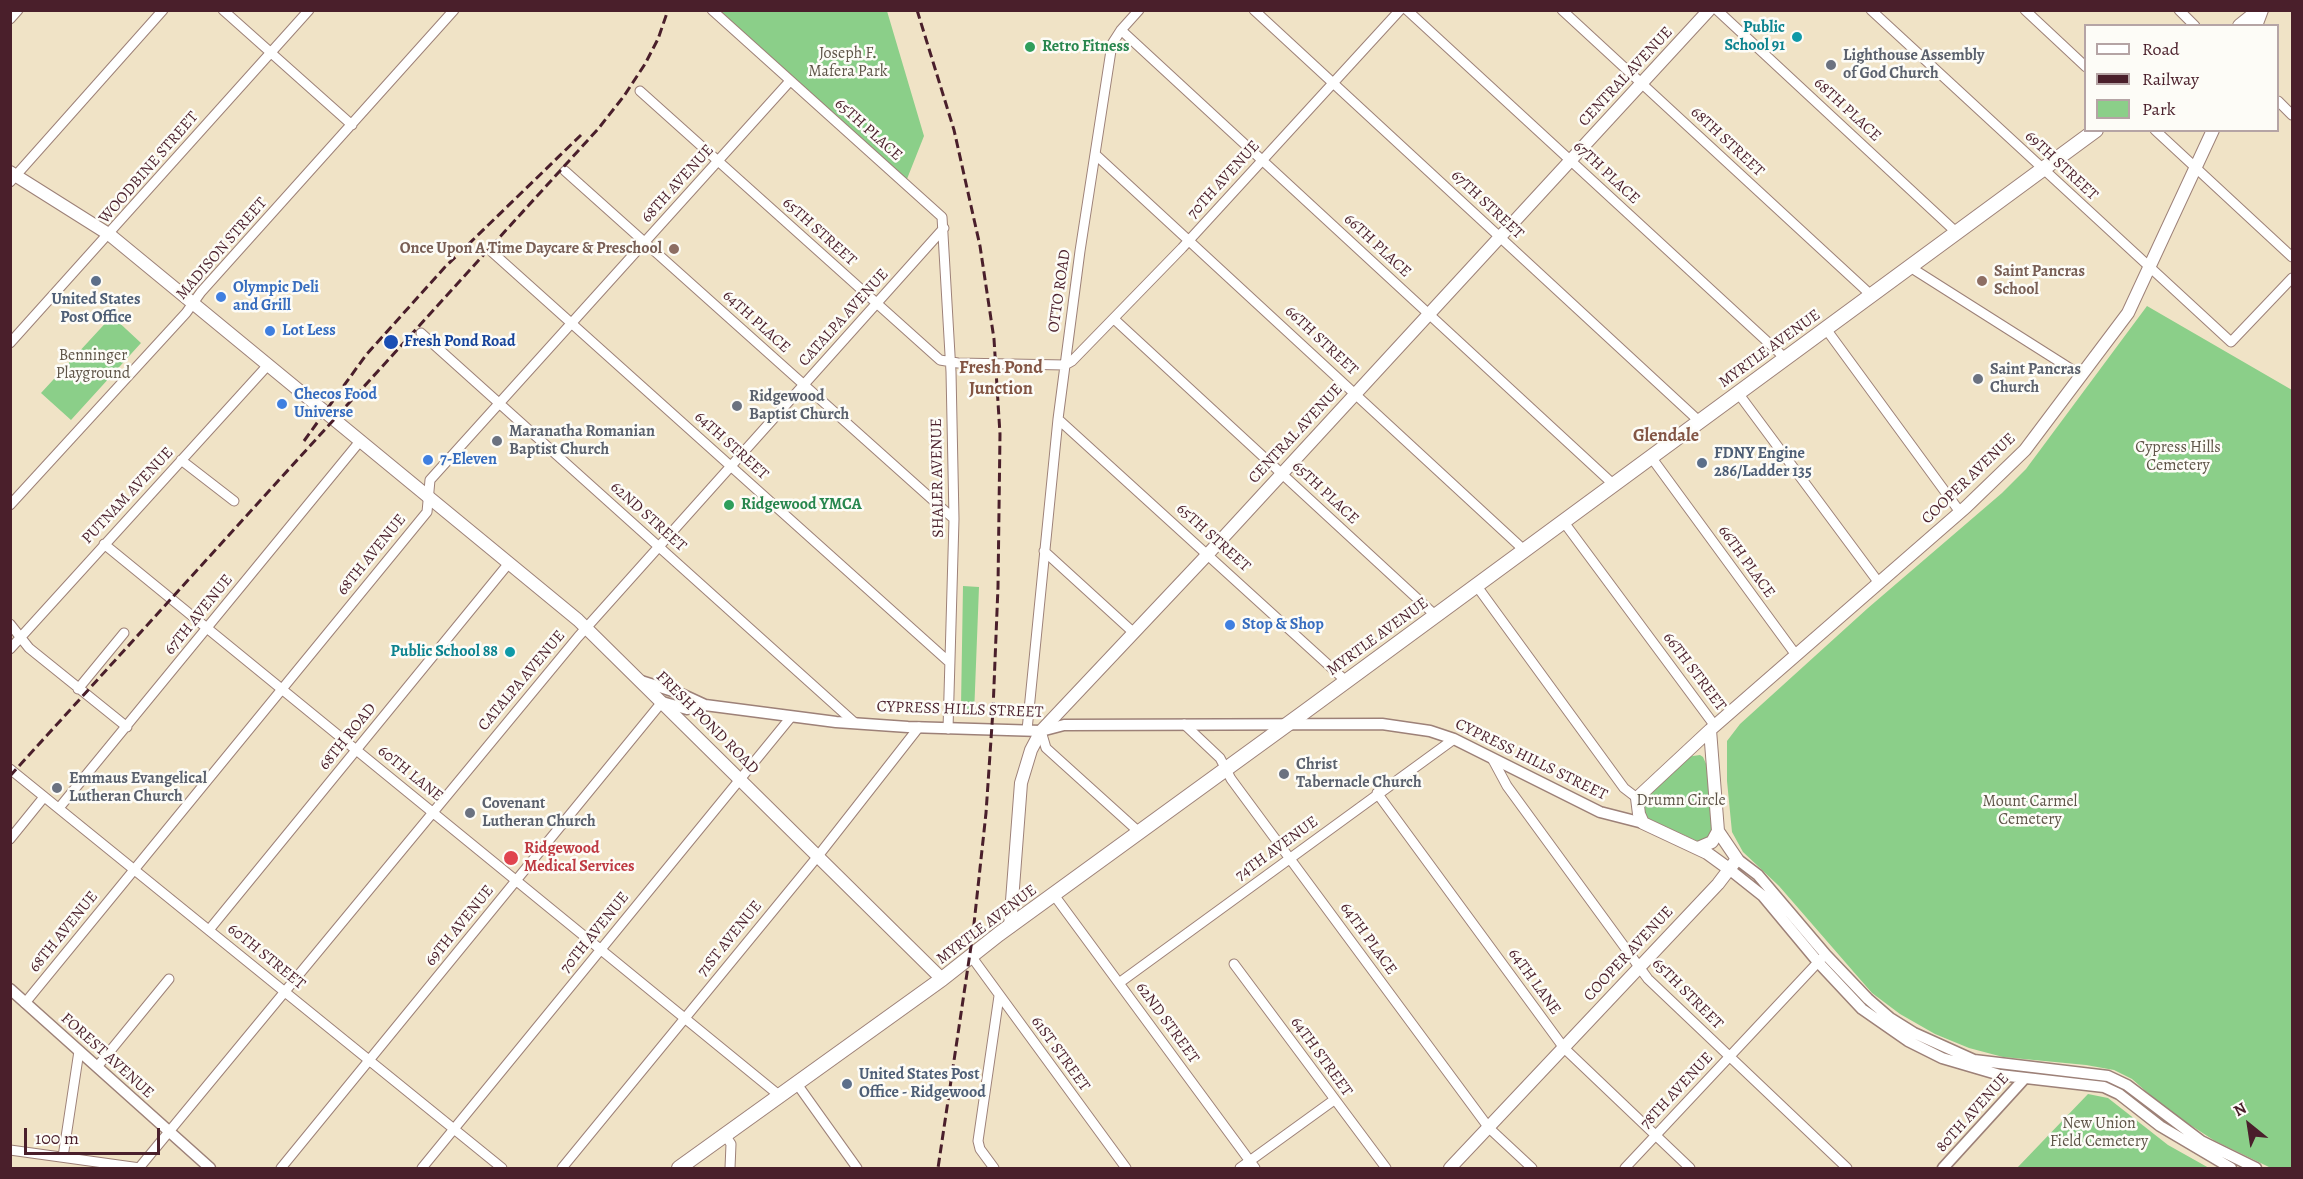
<!DOCTYPE html>
<html>
<head>
<meta charset="utf-8">
<style>
	body { margin:0 }
	#map { position:relative; width:2303px; height:1179px; overflow:hidden; background:#f0e3c6; font-family:Alegreya,serif }
	canvas { display:block }
	.frame { position:absolute; inset:0; border:12px solid #4a1f2b; pointer-events:none }
	.legend { position:absolute; left:2084px; top:24px; width:195px; height:108px; box-sizing:border-box; background:#fdfcf7; border:2px solid #b5a4a5; margin:0; padding:8px 10px; list-style:none; font-size:18px; color:#4a1f2b }
	.legend li { display:flex; align-items:center; gap:12px; height:30px }
	.legend b { width:30px; border:2px solid #b5a4a5 }
	.north { position:absolute; left:2219px; top:1095px; width:60px; height:60px; -webkit-text-stroke:4px #fdfcf7; paint-order:stroke; rotate:330deg; font-size:16px; font-weight:700; line-height:24px; text-align:center; color:#4a1f2b }
	.north::after { content:''; display:block; margin:auto; width:21px; height:27px; background:#4a1f2b; clip-path:polygon(50% 0,100% 100%,50% 72%,0 100%) }
	.scale { position:absolute; left:24px; top:1128px; width:136px; height:27px; box-sizing:border-box; border:3px solid #4a1f2b; border-top:0; padding-left:8px; font-size:18px; line-height:21px; white-space:nowrap; color:#4a1f2b; -webkit-text-stroke:4px #fdfcf7; paint-order:stroke }
</style>
</head>
<body>
<div id="map">
<canvas width="2303" height="1179"></canvas>
<div class="frame"></div>
<ul class="legend">
<li><b style="height:8px;background:#fff"></b>Road</li>
<li><b style="height:8px;background:#4a1f2b"></b>Railway</li>
<li><b style="height:16px;background:#8bcf89"></b>Park</li>
</ul>
<div class="north">N</div>
<div class="scale">100 m</div>
</div>
<script>
const context = document.querySelector('canvas').getContext('2d');
context.lineJoin = 'round';
function paint(path, color) { context.fillStyle = color; context.fill(path, 'evenodd'); }
const toPath = rows => new Path2D(rows.map(r => 'M' + r).join(''));
function strokePath(path, color, width, dash) { context.strokeStyle = color; context.lineWidth = width; context.lineCap = dash ? 'butt' : 'round'; context.setLineDash(dash || []); context.stroke(path); }
function write(font, color, halo, rows, align = 'center') {
  context.font = font + ' Alegreya,serif'; context.lineWidth = 5; context.setLineDash([]); context.textBaseline = 'middle'; context.strokeStyle = halo; context.fillStyle = color; for (const [text, x, y, turn = 0] of rows) {
    context.save(); context.translate(x, y); context.rotate((+turn || 0) * Math.PI / 180); context.textAlign = isNaN(turn) ? turn : align; if (halo) context.strokeText(text, 0, 0); context.fillText(text, 0, 0); context.restore();
  }
}
paint(toPath([
	[711,11,887,11,924,136,905,184],
	[2147,306,2292,390,2292,1168,2271,1168,2215,1141,2167,1110,2132,1079,2114,1070,2086,1065,2003,1057,1969,1048,1935,1034,1900,1014,1872,993,1779,886,1743,852,1732,832,1727,781,1727,741,1740,724,1868,608,2002,493,2026,469],
	[112,316,141,343,71,420,41,393],
	[963,586,979,587,974,715,955,715,955,706,961,706],
	[1700,755,1703,757,1707,766,1713,828,1712,833,1704,841,1697,841,1645,817,1642,800,1686,757],
	[2088,1094,2108,1098,2168,1145,2209,1168,2017,1168]
]), '#8bcf89');
const minor = toPath([
	[223,10,352,125],
	[712,10,942,217,951,372,954,519,948,729],
	[1254,10,1699,421],
	[1407,10,1785,358],
	[1562,10,1871,295],
	[1717,10,1956,232],
	[1871,10,2231,342,2292,278],
	[2025,10,2086,67],
	[2179,10,2195,26],
	[10,19,18,10],
	[1121,30,1613,484],
	[640,91,940,360,958,363,1065,365,1072,361,1182,248,1400,10],
	[2278,101,2292,115],
	[2155,130,2292,257],
	[1096,155,1524,550],
	[565,171,954,519],
	[10,182,163,10],
	[492,252,949,662],
	[1910,267,2082,376],
	[1114,319,1435,615],
	[1826,329,1960,512],
	[421,333,855,723],
	[10,343,309,10],
	[1738,393,1879,583],
	[1058,419,1346,681],
	[1651,457,1796,655],
	[181,460,234,501],
	[10,505,186,313,201,292,454,10],
	[1563,521,1715,726],
	[104,544,780,1096],
	[1044,551,1134,633],
	[1476,585,1624,788,1637,798],
	[10,624,29,648,127,727],
	[10,649,268,365],
	[78,689,124,633],
	[1184,724,1220,758,1231,779,1489,1128,1532,1168],
	[1027,730,1058,419,1080,251,1112,44,1121,30,1139,10],
	[1041,731,1046,748,1139,832],
	[1493,760,1507,786,1648,979,1847,1168],
	[10,769,502,1168],
	[1377,793,1564,1048,1690,1168],
	[59,808,361,440],
	[10,839,44,797],
	[1054,895,1255,1168],
	[209,930,509,563],
	[971,956,1126,1168],
	[1234,964,1386,1168],
	[1119,983,1454,739],
	[25,1003,427,512,430,480,790,81],
	[97,1067,169,979],
	[797,1084,857,1168],
	[725,1135,731,1144,730,1168],
	[10,1150,140,1168],
	[63,1157,79,1051],
	[139,1168,578,637,944,228],
	[281,1168,662,702],
	[422,1168,791,717],
	[562,1168,818,856,919,727],
	[994,1168,980,1149,978,1141,999,996],
	[1240,1168,1334,1100],
	[1625,1168,1822,958]
]);
const tertiary = toPath([
	[641,681,679,693,705,705,836,722,908,727,1041,731,1064,725,1382,724,1430,731,1454,739,1600,812,1643,823],
	[662,702,687,709,705,705],
	[1737,859,1758,875,1826,955,1868,999,1890,1018,1914,1033,1974,1060,2108,1076,2127,1085,2201,1141,2256,1168],
	[1729,869,1763,896,1818,962,1862,1009,1908,1041,1942,1058,2000,1075,2104,1087,2119,1094,2160,1126,2231,1168],
	[10,989,210,1168],
	[1943,1168,2025,1078]
]);
const secondary = toPath([
	[2256,26,2262,10],
	[10,172,110,235,578,620,942,979],
	[1698,848,1712,842,1718,831],
	[1729,869,1707,853,1643,823,1639,814,1637,798,1710,730,1966,507,2025,450,2128,313,2213,130],
	[1010,927,1021,783,1031,750,1041,731,1208,554,1709,10],
	[1450,1168,1718,884,1737,859,1718,831,1710,730]
]);
const primary = toPath([
	[2240,26,2260,10],
	[679,1168,942,979,999,934,1303,713,2096,130]
]);
strokePath(minor, '#9d8178', 11);
strokePath(tertiary, '#9d8178', 13);
strokePath(secondary, '#9d8178', 14);
strokePath(primary, '#9d8178', 16);
strokePath(minor, '#fff', 9);
strokePath(tertiary, '#fff', 10);
strokePath(secondary, '#fff', 12);
strokePath(primary, '#fff', 14);
strokePath(toPath([
	[917,10,954,130,980,246,994,339,1000,434,998,587,993,710,986,813,973,933,938,1168],
	[304,441,366,355,445,267,581,135],
	[10,776,598,129,624,96,645,64,658,39,668,10]
]), '#4a1f2b', 3, [9, 4.5]);
for (const [x, y, r, color] of [
	[1797,37,6,"#0f9aa8"],
	[1030,47,6,"#2e9e5b"],
	[1831,65,6,"#6b7280"],
	[674,249,6,"#8d6e63"],
	[96,281,6,"#5c6f8a"],
	[1982,281,6,"#8d6e63"],
	[221,297,6,"#3f7fe0"],
	[270,331,6,"#3f7fe0"],
	[391,342,8,"#1a4fb4"],
	[1978,379,6,"#6b7280"],
	[282,404,6,"#3f7fe0"],
	[737,406,6,"#6b7280"],
	[497,441,6,"#6b7280"],
	[428,460,6,"#3f7fe0"],
	[1702,463,6,"#5c6f8a"],
	[729,505,6,"#2e9e5b"],
	[1230,625,6,"#3f7fe0"],
	[510,652,6,"#0f9aa8"],
	[1284,774,6,"#6b7280"],
	[57,788,6,"#6b7280"],
	[470,813,6,"#6b7280"],
	[511,858,8,"#e0444e"],
	[847,1084,6,"#5c6f8a"]
]) { const dot = new Path2D(); dot.arc(x, y, r, 0, 2 * Math.PI); context.fillStyle = color; context.fill(dot); strokePath(dot, '#fdfcf7', 2); }
write('bold 16px', '#0d838f', '#fdfcf7', [
	["Public",1785,28],
	["School 91",1785,46],
	["Public School 88",498,652]
], 'right');
write('bold 16px', '#27864d', '#fdfcf7', [
	["Retro Fitness",1042,47],
	["Ridgewood YMCA",741,505]
], 'left');
write('16px', '#5e5447', '#fdfcf7', [
	["Joseph F.",848,54],
	["Mafera Park",848,72],
	["Benninger",93,356],
	["Playground",93,374],
	["Cypress Hills",2178,448],
	["Cemetery",2178,466],
	["Drumn Circle",1681,801],
	["Mount Carmel",2030,802],
	["Cemetery",2030,820],
	["New Union",2099,1124],
	["Field Cemetery",2099,1142]
]);
write('bold 16px', '#5b616d', '#fdfcf7', [
	["Lighthouse Assembly",1843,56],
	["of God Church",1843,74],
	["Saint Pancras",1990,370],
	["Church",1990,388],
	["Ridgewood",749,397],
	["Baptist Church",749,415],
	["Maranatha Romanian",509,432],
	["Baptist Church",509,450],
	["Christ",1296,765],
	["Tabernacle Church",1296,783],
	["Emmaus Evangelical",69,779],
	["Lutheran Church",69,797],
	["Covenant",482,804],
	["Lutheran Church",482,822]
], 'left');
write('16px', '#4a1f2b', '#fdfcf7', [
	["CENTRAL AVENUE",1626,77,-47],
	["68TH PLACE",1847,110,43],
	["65TH PLACE",868,130,42],
	["68TH STREET",1727,142,43],
	["69TH STREET",2061,166,43],
	["WOODBINE STREET",149,168,-49],
	["67TH PLACE",1606,173,43],
	["70TH AVENUE",1224,180,-48],
	["68TH AVENUE",678,184,-48],
	["67TH STREET",1487,205,43],
	["65TH STREET",819,232,42],
	["66TH PLACE",1377,246,43],
	["MADISON STREET",222,249,-49],
	["OTTO ROAD",1060,291,-82],
	["CATALPA AVENUE",844,318,-48],
	["64TH PLACE",756,322,42],
	["66TH STREET",1321,341,43],
	["MYRTLE AVENUE",1770,349,-36],
	["CENTRAL AVENUE",1296,434,-47],
	["64TH STREET",731,446,42],
	["SHALER AVENUE",938,478,-91],
	["COOPER AVENUE",1969,479,-44],
	["65TH PLACE",1325,493,43],
	["PUTNAM AVENUE",128,496,-47],
	["62ND STREET",648,517,42],
	["65TH STREET",1213,538,42],
	["68TH AVENUE",372,555,-51],
	["66TH PLACE",1746,562,54],
	["67TH AVENUE",199,615,-51],
	["MYRTLE AVENUE",1378,637,-36],
	["66TH STREET",1694,672,53],
	["CATALPA AVENUE",522,681,-50],
	["CYPRESS HILLS STREET",960,710,2],
	["FRESH POND ROAD",707,723,45],
	["68TH ROAD",348,737,-51],
	["CYPRESS HILLS STREET",1531,760,26],
	["60TH LANE",410,774,39],
	["74TH AVENUE",1277,849,-36],
	["MYRTLE AVENUE",987,925,-37],
	["69TH AVENUE",460,926,-51],
	["68TH AVENUE",64,932,-51],
	["70TH AVENUE",595,933,-51],
	["71ST AVENUE",730,939,-51],
	["64TH PLACE",1368,939,54],
	["COOPER AVENUE",1629,954,-47],
	["60TH STREET",266,957,39],
	["64TH LANE",1534,982,54],
	["65TH STREET",1687,994,45],
	["62ND STREET",1167,1023,54],
	["61ST STREET",1060,1054,54],
	["FOREST AVENUE",107,1056,42],
	["64TH STREET",1321,1057,54],
	["78TH AVENUE",1677,1091,-47],
	["80TH AVENUE",1973,1113,-48]
]);
write('bold 16px', '#785e54', '#fdfcf7', [
	["Once Upon A Time Daycare & Preschool",662,249],
	["Saint Pancras",1994,272,"left"],
	["School",1994,290,"left"]
], 'right');
write('bold 16px', '#366cbe', '#fdfcf7', [
	["Olympic Deli",233,288],
	["and Grill",233,306],
	["Lot Less",282,331],
	["Checos Food",294,395],
	["Universe",294,413],
	["7-Eleven",440,460],
	["Stop & Shop",1242,625]
], 'left');
write('bold 16px', '#4e5e75', '#fdfcf7', [
	["United States",96,300,"center"],
	["Post Office",96,318,"center"],
	["FDNY Engine",1714,454],
	["286/Ladder 135",1714,472],
	["United States Post",859,1075],
	["Office - Ridgewood",859,1093]
], 'left');
write('bold 16px', '#164399', '#fdfcf7', [
	["Fresh Pond Road",404,342]
], 'left');
write('bold 16px', '#be3a42', '#fdfcf7', [
	["Ridgewood",524,849],
	["Medical Services",524,867]
], 'left');
write('bold 18px', '#835544', '#fdfcf7', [
	["Fresh Pond",1001,369],
	["Junction",1001,390],
	["Glendale",1666,437]
]);
</script>
</body>
</html>
